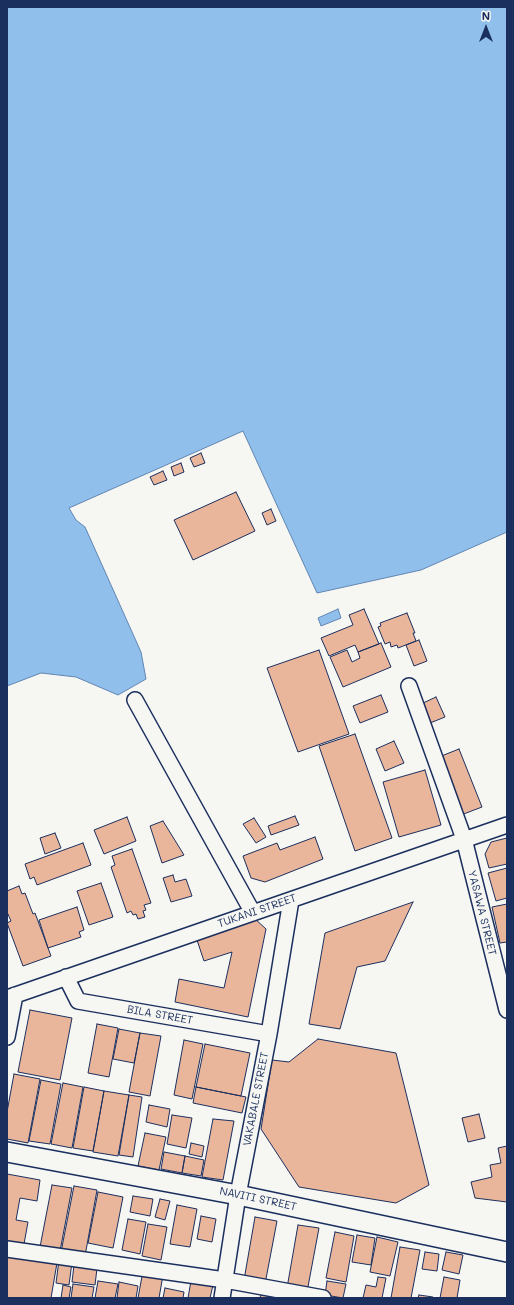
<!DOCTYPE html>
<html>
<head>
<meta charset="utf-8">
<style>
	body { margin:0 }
	#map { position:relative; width:514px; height:1305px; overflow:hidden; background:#f6f6f2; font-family:Mali,sans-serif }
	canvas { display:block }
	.frame { position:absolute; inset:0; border:8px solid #1b2f5e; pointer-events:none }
	.north { position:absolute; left:466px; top:8px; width:40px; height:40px; -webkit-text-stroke:3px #f6f6f2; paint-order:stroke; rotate:0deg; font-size:11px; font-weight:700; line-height:16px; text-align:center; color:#1b2f5e }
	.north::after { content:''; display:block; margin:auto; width:14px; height:18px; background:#1b2f5e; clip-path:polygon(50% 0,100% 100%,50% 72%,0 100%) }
</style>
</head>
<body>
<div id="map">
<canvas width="514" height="1305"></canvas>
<div class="frame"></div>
<div class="north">N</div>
</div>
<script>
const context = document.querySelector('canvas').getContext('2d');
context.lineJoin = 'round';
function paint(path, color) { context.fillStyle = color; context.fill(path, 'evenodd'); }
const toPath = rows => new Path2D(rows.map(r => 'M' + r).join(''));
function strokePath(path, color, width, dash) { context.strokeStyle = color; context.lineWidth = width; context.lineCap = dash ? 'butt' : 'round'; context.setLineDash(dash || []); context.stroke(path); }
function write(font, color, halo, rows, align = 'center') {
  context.font = font + ' Mali,sans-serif'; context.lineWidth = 3; context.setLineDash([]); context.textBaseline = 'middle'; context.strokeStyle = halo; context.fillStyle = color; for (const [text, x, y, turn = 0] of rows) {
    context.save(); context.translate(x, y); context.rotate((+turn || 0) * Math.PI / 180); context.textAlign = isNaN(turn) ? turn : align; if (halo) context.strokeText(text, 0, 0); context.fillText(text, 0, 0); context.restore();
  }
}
const water = toPath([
	[7,7,507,7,507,532,421,570,317,593,243,431,69,508,76,520,85,527,141,652,146,679,118,695,76,677,41,673,7,686,7,7],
	[338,609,341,618,321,626,318,618,338,609]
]);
paint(water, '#8fbfea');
strokePath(water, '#6185b2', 1);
const building = toPath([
	[201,453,205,463,194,467,190,458,201,453],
	[181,463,184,472,174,476,171,467,181,463],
	[163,471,167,480,154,485,150,477,163,471],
	[236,492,255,531,193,560,174,520,236,492],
	[271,509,276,521,267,525,262,513,271,509],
	[364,609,379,644,358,652,355,645,329,656,321,638,353,625,349,615,364,609],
	[407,613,415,633,413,633,416,641,398,648,397,645,391,647,390,642,385,644,378,627,381,626,380,623,407,613],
	[419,640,427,661,414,666,406,645,419,640],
	[381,643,391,667,343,687,330,657,347,650,352,662,360,658,358,652,381,643],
	[319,650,349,734,298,752,267,668,319,650],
	[381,695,388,712,360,723,353,706,381,695],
	[436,697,445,717,430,723,421,704,436,697],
	[355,734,392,838,355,851,319,746,355,734],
	[394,741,404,763,385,771,376,749,394,741],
	[459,749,482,807,461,815,439,757,459,749],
	[425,770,441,825,399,837,383,782,425,770],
	[295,816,299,825,271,835,268,826,295,816],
	[127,817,136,841,104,854,94,830,127,817],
	[254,818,266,837,256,843,243,824,254,818],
	[163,821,184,855,162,863,150,826,163,821],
	[55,833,61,848,45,854,40,838,55,833],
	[315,837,323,859,265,882,251,878,243,856,277,843,280,850,315,837],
	[507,838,507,864,489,868,485,854,491,842,507,838],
	[83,843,91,865,37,885,34,877,30,879,25,864,83,843],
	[132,849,151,903,144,905,146,910,143,911,145,917,138,919,136,914,133,915,131,911,127,913,111,867,115,865,112,856,132,849],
	[507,868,507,898,496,901,488,873,507,868],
	[173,875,175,882,186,879,192,896,171,902,163,878,173,875],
	[101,883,113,917,89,925,77,891,101,883],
	[19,886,22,894,25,893,33,914,35,913,51,956,23,966,7,923,11,921,7,912,7,891,19,886],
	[413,902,385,961,357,967,340,1029,309,1024,325,933,413,902],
	[507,904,507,942,500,943,492,907,507,904],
	[77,907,84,930,79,932,81,937,48,948,39,920,77,907],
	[254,918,266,929,248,1017,175,1002,179,979,224,988,232,952,204,961,196,937,254,918],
	[30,1010,72,1018,60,1080,18,1072,30,1010],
	[97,1024,118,1028,109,1077,88,1073,97,1024],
	[119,1029,140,1033,134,1063,113,1059,119,1029],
	[140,1033,161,1036,150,1096,129,1092,140,1033],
	[318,1039,396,1053,429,1185,396,1203,299,1187,261,1129,272,1060,289,1062,318,1039],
	[184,1040,203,1044,192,1099,174,1095,184,1040],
	[205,1044,250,1053,241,1096,196,1087,205,1044],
	[14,1074,40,1079,28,1143,7,1139,7,1112,14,1074],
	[41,1080,61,1084,50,1144,29,1141,41,1080],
	[63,1083,83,1087,72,1148,51,1144,63,1083],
	[84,1087,104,1091,93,1151,73,1148,84,1087],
	[196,1087,246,1097,242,1113,193,1103,196,1087],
	[104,1091,129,1095,118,1156,93,1152,104,1091],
	[129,1095,142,1097,133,1157,119,1155,129,1095],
	[149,1105,170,1109,167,1127,146,1122,149,1105],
	[479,1114,485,1138,468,1142,462,1118,479,1114],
	[172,1115,192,1118,186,1148,167,1144,172,1115],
	[213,1119,234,1121,223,1180,202,1177,213,1119],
	[145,1133,166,1137,159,1170,138,1166,145,1133],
	[191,1143,204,1146,202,1157,189,1154,191,1143],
	[507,1146,507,1202,475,1198,471,1182,492,1177,490,1165,501,1163,498,1148,507,1146],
	[164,1152,185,1156,182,1173,161,1169,164,1152],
	[185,1156,204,1160,201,1176,182,1173,185,1156],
	[7,1174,40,1180,37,1201,20,1198,16,1220,28,1222,24,1244,7,1241,7,1174],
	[52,1185,72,1188,60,1251,40,1247,52,1185],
	[74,1186,97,1190,85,1256,61,1252,74,1186],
	[98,1192,123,1197,113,1248,88,1243,98,1192],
	[133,1196,153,1199,150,1216,130,1212,133,1196],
	[160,1199,170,1201,165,1220,155,1217,160,1199],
	[177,1205,197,1209,190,1247,170,1244,177,1205],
	[201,1216,216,1219,212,1242,197,1239,201,1216],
	[255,1217,277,1221,265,1284,244,1280,255,1217],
	[128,1219,146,1222,140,1254,122,1250,128,1219],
	[148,1224,167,1227,161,1260,142,1256,148,1224],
	[298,1225,319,1228,307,1292,287,1288,298,1225],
	[335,1232,354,1236,346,1282,326,1278,335,1232],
	[357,1235,375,1238,371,1265,352,1262,357,1235],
	[377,1237,398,1242,390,1276,370,1272,377,1237],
	[400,1247,420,1250,411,1298,391,1298,400,1247],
	[7,1248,58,1257,51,1298,7,1298,7,1248],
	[425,1252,439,1254,437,1271,422,1269,425,1252],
	[446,1252,463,1255,459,1274,442,1270,446,1252],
	[75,1257,98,1260,95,1285,72,1282,75,1257],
	[59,1260,72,1262,69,1285,56,1283,59,1260],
	[143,1271,163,1275,159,1298,138,1298,143,1271],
	[378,1277,386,1278,382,1298,363,1298,366,1285,376,1287,378,1277],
	[444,1277,460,1280,457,1298,440,1298,444,1277],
	[98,1281,118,1284,115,1298,95,1298,98,1281],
	[191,1281,213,1285,210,1298,188,1298,191,1281],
	[327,1281,346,1284,343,1298,325,1295,327,1281],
	[119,1282,138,1286,136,1298,117,1298,119,1282],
	[73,1284,94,1287,92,1298,71,1298,73,1284],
	[63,1285,71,1287,69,1298,61,1298,63,1285],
	[165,1288,184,1292,183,1298,163,1298,165,1288],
	[261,1294,285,1298,260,1298,261,1294],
	[419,1295,433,1297,433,1298,418,1298,419,1295]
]);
paint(building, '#e9b69c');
strokePath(building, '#1b2f5e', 1);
const minor = toPath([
	[409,686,464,839,507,1010],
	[135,700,253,913],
	[66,977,78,1001,269,1034],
	[7,998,507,825],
	[7,1037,15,995],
	[7,1249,225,1280,323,1298],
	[222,1298,238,1195,269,1034,291,900]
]);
const major = toPath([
	[7,1152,238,1195,507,1252]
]);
strokePath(minor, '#1b2f5e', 18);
strokePath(major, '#1b2f5e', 22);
strokePath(minor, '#f6f6f2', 15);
strokePath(major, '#f6f6f2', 19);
write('11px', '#1b2f5e', '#f6f6f2', [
	["TUKANI STREET",257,911,-19],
	["YASAWA STREET",482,913,76],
	["BILA STREET",160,1015,10],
	["VAKABALE STREET",256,1099,-79],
	["NAVITI STREET",258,1199,12]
]);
</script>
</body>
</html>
